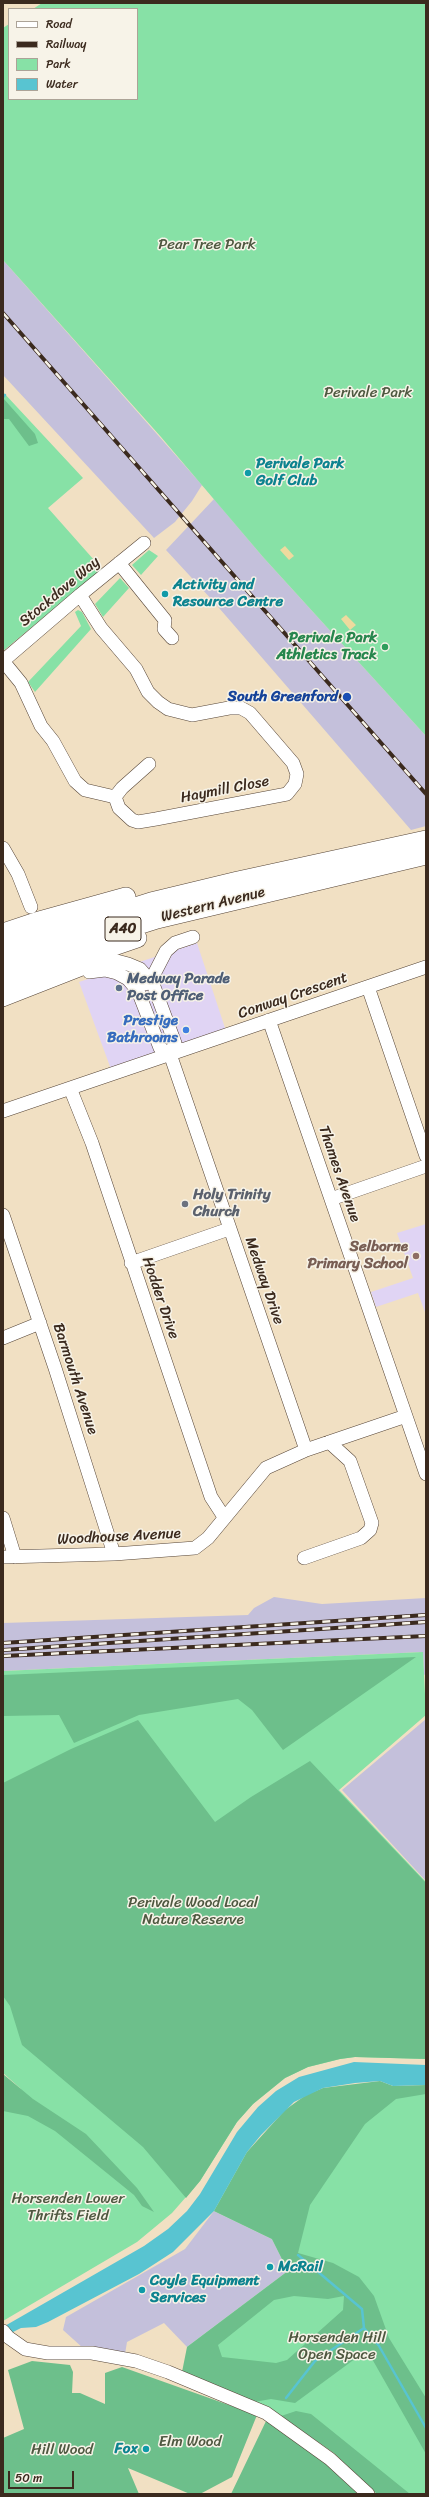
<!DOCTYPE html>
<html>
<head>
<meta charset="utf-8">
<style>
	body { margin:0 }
	#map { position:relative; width:429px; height:2497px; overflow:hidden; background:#f1e0c3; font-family:Sriracha,sans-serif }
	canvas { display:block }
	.frame { position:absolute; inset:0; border:4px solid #3b2a1e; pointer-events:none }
	.legend { position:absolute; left:8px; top:8px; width:130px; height:92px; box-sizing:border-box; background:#f7f3e8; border:1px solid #aca397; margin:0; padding:5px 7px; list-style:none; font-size:12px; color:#3b2a1e }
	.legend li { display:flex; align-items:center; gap:8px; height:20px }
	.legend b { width:20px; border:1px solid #aca397 }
	.scale { position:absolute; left:8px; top:2471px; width:66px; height:18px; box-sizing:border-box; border:2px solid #3b2a1e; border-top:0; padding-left:5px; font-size:12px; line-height:14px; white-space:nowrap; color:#3b2a1e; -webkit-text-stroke:3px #f7f3e8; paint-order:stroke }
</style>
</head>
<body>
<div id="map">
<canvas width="429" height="2497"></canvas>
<div class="frame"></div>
<ul class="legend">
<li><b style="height:5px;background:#fff"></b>Road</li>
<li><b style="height:5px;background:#3b2a1e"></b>Railway</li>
<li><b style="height:11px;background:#87e1a6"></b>Park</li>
<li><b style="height:11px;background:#58c4d1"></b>Water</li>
</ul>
<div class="scale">50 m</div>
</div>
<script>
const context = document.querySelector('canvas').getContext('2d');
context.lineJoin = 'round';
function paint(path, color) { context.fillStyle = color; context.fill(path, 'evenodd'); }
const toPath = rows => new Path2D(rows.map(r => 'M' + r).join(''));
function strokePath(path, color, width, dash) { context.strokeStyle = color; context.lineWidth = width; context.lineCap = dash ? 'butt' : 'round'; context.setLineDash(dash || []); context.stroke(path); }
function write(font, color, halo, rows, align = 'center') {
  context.font = font + ' Sriracha,sans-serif'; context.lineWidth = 3; context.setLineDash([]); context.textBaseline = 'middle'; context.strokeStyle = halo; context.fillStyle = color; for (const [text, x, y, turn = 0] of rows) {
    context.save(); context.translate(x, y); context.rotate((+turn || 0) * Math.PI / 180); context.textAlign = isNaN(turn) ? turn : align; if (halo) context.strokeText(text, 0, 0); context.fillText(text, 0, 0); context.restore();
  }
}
paint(toPath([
	[197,943,227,1034,112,1072,79,982],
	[426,1224,426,1315,418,1293,376,1307,371,1292,413,1278,397,1233]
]), '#e0d4f4');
paint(toPath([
	[3,260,202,485,192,501,175,522,154,538,3,375],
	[214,499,263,557,426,736,426,826,411,830,213,601,166,550],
	[274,1597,322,1604,426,1598,426,1674,424,1675,423,1652,3,1671,3,1623,248,1615,254,1608],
	[426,1719,426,1881,342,1790],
	[214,2211,272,2239,288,2271,187,2347,164,2323,127,2342,125,2354,83,2348,63,2330,66,2317,185,2249]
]), '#c4c0db');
paint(toPath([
	[42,3,426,3,426,736,263,557,161,437,3,260,3,28,9,24,9,99,137,99,137,9,33,9],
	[3,392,83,478,48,508,102,569,3,651],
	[149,550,158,556,141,575,132,565],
	[120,578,129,588,103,617,95,604],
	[78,610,82,612,91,629,35,692,28,682,81,626,75,612],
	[423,1652,426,1715,339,1790,426,1882,426,2059,355,2057,340,2059,308,2067,285,2078,253,2104,237,2122,200,2181,172,2213,137,2242,3,2321,3,2080,21,2089,3,2073,3,1671],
	[426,2085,426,2494,377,2494,334,2453,281,2416,254,2402,187,2347,288,2271,272,2239,214,2211,247,2152]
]), '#87e1a6');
paint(toPath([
	[3,398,35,434,38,443,29,446,9,419,3,419],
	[416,1657,283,1750,252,1710,238,1699,139,1715,74,1743,59,1715,3,1716,3,1675],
	[138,1720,215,1822,251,1797,310,1761,426,1883,426,2059,355,2057,340,2059,308,2067,285,2078,253,2104,237,2122,200,2181,186,2198,143,2147,22,2045,10,2006,3,1996,3,1783,71,1749],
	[3,2074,33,2099,86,2134,137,2188,154,2212,142,2206,134,2195,55,2131,28,2116,3,2111],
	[380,2081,393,2086,426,2085,426,2094,396,2099,365,2124,310,2205,298,2253,333,2263,359,2277,374,2296,389,2338,426,2398,426,2454,367,2350,295,2403,271,2399,254,2402,182,2372,187,2347,288,2271,272,2239,214,2211,247,2152,285,2110,306,2095,323,2088],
	[294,2296,328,2299,344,2296,343,2310,287,2360,276,2363,222,2357,218,2345,274,2300],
	[32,2361,70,2365,73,2372,72,2393,80,2393,105,2404,105,2373,122,2367,257,2415,232,2477,200,2494,190,2494,128,2468,139,2494,3,2494,3,2438,24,2429,8,2370],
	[296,2411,311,2414,410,2494,377,2494,334,2453,281,2416],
	[267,2419,312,2452,362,2494,231,2494]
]), '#6dbf8b');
paint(toPath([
	[285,546,294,556,289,560,280,550],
	[346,615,356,625,350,630,341,619]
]), '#eeda9e');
paint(toPath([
	[354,2062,426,2065,426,2085,393,2086,380,2081,355,2083,323,2088,294,2102,261,2135,247,2152,214,2211,173,2252,139,2274,48,2322,36,2327,21,2328,3,2337,3,2327,144,2246,168,2229,187,2211,200,2194,237,2132,258,2107,276,2091,299,2077]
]), '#58c4d1');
strokePath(toPath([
	[3,397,5,395],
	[298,2255,362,2309,364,2328,379,2346,426,2428],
	[286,2398,315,2361,364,2328]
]), '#58c4d1', 2.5);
const minor = toPath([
	[119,563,165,620,164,629,172,638],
	[80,595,101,628,136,669,148,692,158,702,168,709,192,715,229,708,241,708,250,713,293,763,297,774,295,784,287,794,156,819,138,822,132,820,119,808,115,797,85,790,75,781,53,741,41,726,21,683,3,661,80,595,144,543],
	[115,797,122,788,149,764],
	[3,848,18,874,31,907],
	[89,972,105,970,117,973,128,979,138,991,160,1048,170,1054],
	[145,984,151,980,166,951,175,943,193,937],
	[368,987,426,1156],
	[3,1000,100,962,113,960,128,964,140,969,153,984,175,1043,170,1054],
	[269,1020,426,1474],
	[170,1054,306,1450],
	[70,1088,92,1143,211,1497,224,1517],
	[3,1111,426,967],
	[331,1199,426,1166],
	[3,1215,55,1368,114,1554],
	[131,1263,229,1229],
	[3,1338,40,1323],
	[3,1518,15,1557],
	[3,1557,114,1554,195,1548,208,1538,266,1468,306,1450,406,1416],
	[304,1558,361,1538,370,1530,372,1523,350,1461,329,1442],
	[3,2331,8,2337,25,2349,48,2353,92,2353,136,2361,168,2372,266,2413,330,2459,368,2494]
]);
const highway = toPath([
	[3,933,36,922,126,897],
	[3,949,151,902,238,881,426,840],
	[3,968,157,919,426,855],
	[3,984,137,938]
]);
strokePath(minor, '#564537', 14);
strokePath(highway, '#564537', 20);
strokePath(minor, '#fff', 13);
strokePath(highway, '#fff', 19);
const rail = toPath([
	[3,313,426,794],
	[3,1643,426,1615],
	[3,1650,426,1622],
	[3,1656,426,1636]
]);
strokePath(rail, '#3b2a1e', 4);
strokePath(rail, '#f7f3e8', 2.5, [8]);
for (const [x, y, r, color] of [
	[248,473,4,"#0f9aa8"],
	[165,594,4,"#0f9aa8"],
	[385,647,4,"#2e9e5b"],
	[347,697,5,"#1a4fb4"],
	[119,988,4,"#5c6f8a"],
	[186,1030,4,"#3f7fe0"],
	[185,1204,4,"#6b7280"],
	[416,1256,4,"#8d6e63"],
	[270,2267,4,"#0f9aa8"],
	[142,2290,4,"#0f9aa8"],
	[146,2449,4,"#0f9aa8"]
]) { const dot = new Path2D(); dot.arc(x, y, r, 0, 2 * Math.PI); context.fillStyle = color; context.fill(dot); strokePath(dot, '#f7f3e8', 1.5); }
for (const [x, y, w] of [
	[123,929,36]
]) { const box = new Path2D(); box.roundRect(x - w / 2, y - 12, w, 24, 3); context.fillStyle = '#f7f3e8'; context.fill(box); strokePath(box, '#3b2a1e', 1); }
write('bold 14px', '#3b2a1e', null, [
	["A40",123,929]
]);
write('15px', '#4e5840', '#f7f3e8', [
	["Pear Tree Park",207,245],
	["Perivale Park",368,393],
	["Perivale Wood Local",193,1903],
	["Nature Reserve",193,1920],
	["Horsenden Lower",68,2199],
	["Thrifts Field",68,2216],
	["Horsenden Hill",337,2338],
	["Open Space",337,2355],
	["Elm Wood",190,2442],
	["Hill Wood",62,2450]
]);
write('bold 15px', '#0d838f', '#f7f3e8', [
	["Perivale Park",256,464],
	["Golf Club",256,481],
	["Activity and",173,585],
	["Resource Centre",173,602],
	["McRail",278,2267],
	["Coyle Equipment",150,2281],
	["Services",150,2298],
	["Fox",138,2449,"right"]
], 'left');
write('15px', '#3b2a1e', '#f7f3e8', [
	["Stockdove Way",60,592,-40],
	["Haymill Close",225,790,-11],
	["Western Avenue",213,905,-14],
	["Conway Crescent",293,996,-19],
	["Thames Avenue",339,1174,71],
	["Medway Drive",264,1281,71],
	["Hodder Drive",160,1298,71],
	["Barmouth Avenue",75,1379,72],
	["Woodhouse Avenue",119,1537,-3]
]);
write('bold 15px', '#27864d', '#f7f3e8', [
	["Perivale Park",377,638],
	["Athletics Track",377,655]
], 'right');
write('bold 15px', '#164399', '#f7f3e8', [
	["South Greenford",338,697]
], 'right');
write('bold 15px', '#4e5e75', '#f7f3e8', [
	["Medway Parade",127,979],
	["Post Office",127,996]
], 'left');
write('bold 15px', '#366cbe', '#f7f3e8', [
	["Prestige",178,1021],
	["Bathrooms",178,1038]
], 'right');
write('bold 15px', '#5b616d', '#f7f3e8', [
	["Holy Trinity",193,1195],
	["Church",193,1212]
], 'left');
write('bold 15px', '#785e54', '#f7f3e8', [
	["Selborne",408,1247],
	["Primary School",408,1264]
], 'right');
</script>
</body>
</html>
